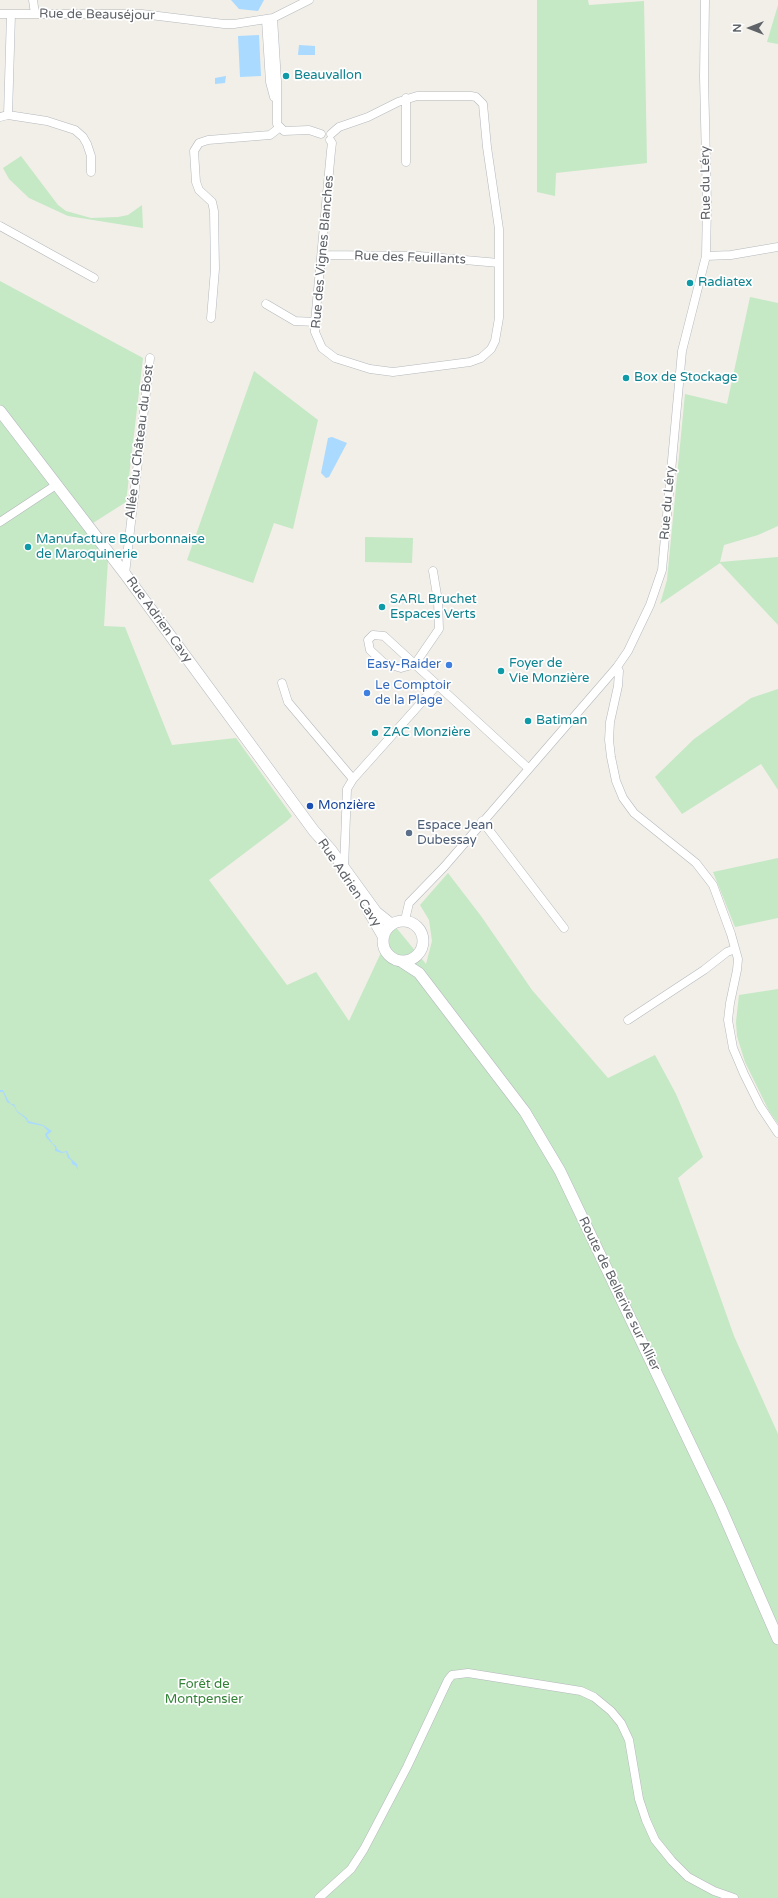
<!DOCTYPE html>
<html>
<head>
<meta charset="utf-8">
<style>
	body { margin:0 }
	#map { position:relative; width:778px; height:1898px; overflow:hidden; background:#f1efe8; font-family:"Varela Round",sans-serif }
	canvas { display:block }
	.north { position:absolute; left:730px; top:8px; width:40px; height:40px; -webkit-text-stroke:3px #fff; paint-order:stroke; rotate:270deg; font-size:11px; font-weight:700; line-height:16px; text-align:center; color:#5f6368 }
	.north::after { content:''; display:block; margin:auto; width:14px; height:18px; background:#5f6368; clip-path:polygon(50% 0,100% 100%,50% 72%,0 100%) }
</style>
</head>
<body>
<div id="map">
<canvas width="778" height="1898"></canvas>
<div class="north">N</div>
</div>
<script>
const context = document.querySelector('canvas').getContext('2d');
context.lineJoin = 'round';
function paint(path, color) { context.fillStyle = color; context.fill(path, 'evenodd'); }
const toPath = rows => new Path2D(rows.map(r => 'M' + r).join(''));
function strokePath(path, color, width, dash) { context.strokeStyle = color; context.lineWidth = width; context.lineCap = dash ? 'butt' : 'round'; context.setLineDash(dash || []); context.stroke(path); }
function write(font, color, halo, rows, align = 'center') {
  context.font = font + ' "Varela Round",sans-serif'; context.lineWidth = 3.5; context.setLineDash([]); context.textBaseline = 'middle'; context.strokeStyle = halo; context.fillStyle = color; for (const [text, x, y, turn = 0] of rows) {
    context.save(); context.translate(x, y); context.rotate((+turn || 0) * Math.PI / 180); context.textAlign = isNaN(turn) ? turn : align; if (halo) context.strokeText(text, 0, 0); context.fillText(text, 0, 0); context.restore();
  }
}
paint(toPath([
	[537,0,588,0,589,5,644,1,647,163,556,173,555,196,537,192],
	[778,5,778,44,767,42],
	[21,156,58,205,66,211,91,218,118,217,128,215,142,205,143,228,68,216,29,198,9,179,3,168],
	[0,281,143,358,126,502,93,523,109,543,104,626,125,627,172,745,236,738,292,816,287,821,209,880,287,985,316,972,349,1021,394,925,426,964,432,941,429,920,420,905,448,873,481,916,532,990,608,1078,655,1055,676,1094,703,1157,678,1178,734,1336,778,1434,778,1898,0,1898],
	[750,297,778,303,778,526,758,535,724,545,720,562,778,557,778,625,720,563,660,604,667,580,685,394,727,404],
	[254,371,318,420,293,529,274,523,253,583,187,560],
	[365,537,413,538,412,563,365,562],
	[778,689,778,790,761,764,682,814,655,777,694,739,751,698],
	[778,858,778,918,735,927,713,872],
	[778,989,778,1124,769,1111,745,1062,737,1036,736,1022,739,995]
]), '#c5e8c5');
paint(toPath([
	[231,0,264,0,258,11,239,9],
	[259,35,261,76,240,77,238,36],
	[299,45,315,46,315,55,298,55],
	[226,76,225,83,215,84,215,78],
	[332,437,347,443,329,477,326,478,321,473,328,438],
	[0,1090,3,1090,8,1100,11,1104,14,1104,17,1111,27,1118,28,1121,43,1125,52,1131,47,1135,53,1144,56,1146,57,1149,62,1152,67,1151,70,1158,77,1164,78,1171,76,1166,72,1164,71,1160,68,1158,66,1152,62,1153,55,1151,55,1147,46,1137,45,1134,48,1131,43,1126,28,1123,25,1118,17,1112,14,1106,7,1102,3,1092,0,1092]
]), '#aadaff');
const minor = toPath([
	[33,0,35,14],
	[0,14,142,14,224,24,234,24,273,18,309,0],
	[273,18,277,81,277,124,284,131,309,130,321,134],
	[266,20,270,82,274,97],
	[8,115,11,14],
	[0,117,8,115,47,121,75,130,83,137,87,144,91,156,91,172],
	[330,140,332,143,331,151,315,322,315,332,322,348,335,358,370,369,393,372,470,362,481,358,491,349,495,341,499,318,499,229,487,147,483,104,476,97,471,96,417,96,398,102,368,117,339,127,331,134],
	[406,162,406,98],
	[0,226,94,278],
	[322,255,419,256,499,263],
	[706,256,731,255,778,247],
	[266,304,295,321,315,322],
	[211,318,215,269,214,211,212,202,199,190,196,182,194,151,199,143,208,140,270,135,279,128],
	[0,522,56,485],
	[125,574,150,358],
	[415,664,401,668,384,663,370,650,368,640,373,635,384,636,528,768],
	[415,664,439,629,438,601,433,571],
	[617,667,619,671,618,686,610,722,609,740,611,757,616,781,623,798,634,813,696,863,713,885,731,934,738,959,737,970,730,1003,728,1020,733,1048,744,1074,760,1106,778,1133],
	[282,683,288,702,353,779],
	[482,821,564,928],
	[344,868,347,789,353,779,437,685],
	[405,920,409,903,444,867,617,667,628,651,650,605,662,570,682,351,706,256,707,205,704,77,705,0],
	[628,1020,704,970,727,952,735,949],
	[319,1898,351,1869,364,1849,407,1767,448,1680,452,1675,468,1673,581,1691,594,1697,611,1711,621,1723,629,1740,639,1799,646,1820,655,1840,672,1861,688,1877,714,1891,734,1898]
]);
const secondary = toPath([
	[0,411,125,574,314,831,331,850,376,912,391,924],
	[368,910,383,936],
	'383 941a20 20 0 1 1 40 0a20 20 0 1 1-40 0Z',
	[402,962,419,973,525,1112,560,1171,720,1506,778,1639]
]);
strokePath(minor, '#b5b8bc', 9);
strokePath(secondary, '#b6babf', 12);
strokePath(minor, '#fff', 8);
strokePath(secondary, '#fff', 11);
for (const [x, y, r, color] of [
	[286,76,4,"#0f9aa8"],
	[690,283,4,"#0f9aa8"],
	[626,378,4,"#0f9aa8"],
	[28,547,4,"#0f9aa8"],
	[382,607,4,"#0f9aa8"],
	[449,665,4,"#3f7fe0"],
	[501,671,4,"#0f9aa8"],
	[367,693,4,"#3f7fe0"],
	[528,721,4,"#0f9aa8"],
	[375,733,4,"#0f9aa8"],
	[310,806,4,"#1a4fb4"],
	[409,833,4,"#5c6f8a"]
]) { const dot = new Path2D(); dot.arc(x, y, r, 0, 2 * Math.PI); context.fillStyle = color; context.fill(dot); strokePath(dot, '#fff', 1.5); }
write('13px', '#5f6368', '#fff', [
	["Rue de Beauséjour",97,15,1],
	["Rue du Léry",706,183,-91],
	["Rue des Vignes Blanches",323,252,-85],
	["Rue des Feuillants",410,258,2],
	["Allée du Château du Bost",140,442,-83],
	["Rue du Léry",668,503,-85],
	["Rue Adrien Cavy",159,620,54],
	["Rue Adrien Cavy",349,883,56],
	["Route de Bellerive sur Allier",619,1294,64]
]);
write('13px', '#0d838f', '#fff', [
	["Beauvallon",294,76],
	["Radiatex",698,283],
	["Box de Stockage",634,378],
	["Manufacture Bourbonnaise",36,540],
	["de Maroquinerie",36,555],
	["SARL Bruchet",390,600],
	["Espaces Verts",390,615],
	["Foyer de",509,664],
	["Vie Monzière",509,679],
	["Batiman",536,721],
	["ZAC Monzière",383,733]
], 'left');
write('13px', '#366cbe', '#fff', [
	["Easy-Raider",441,665],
	["Le Comptoir",375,686,"left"],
	["de la Plage",375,701,"left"]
], 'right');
write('13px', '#164399', '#fff', [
	["Monzière",318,806]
], 'left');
write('13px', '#4e5e75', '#fff', [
	["Espace Jean",417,826],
	["Dubessay",417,841]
], 'left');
write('13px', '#348238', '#fff', [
	["Forêt de",204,1685],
	["Montpensier",204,1700]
]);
</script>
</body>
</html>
